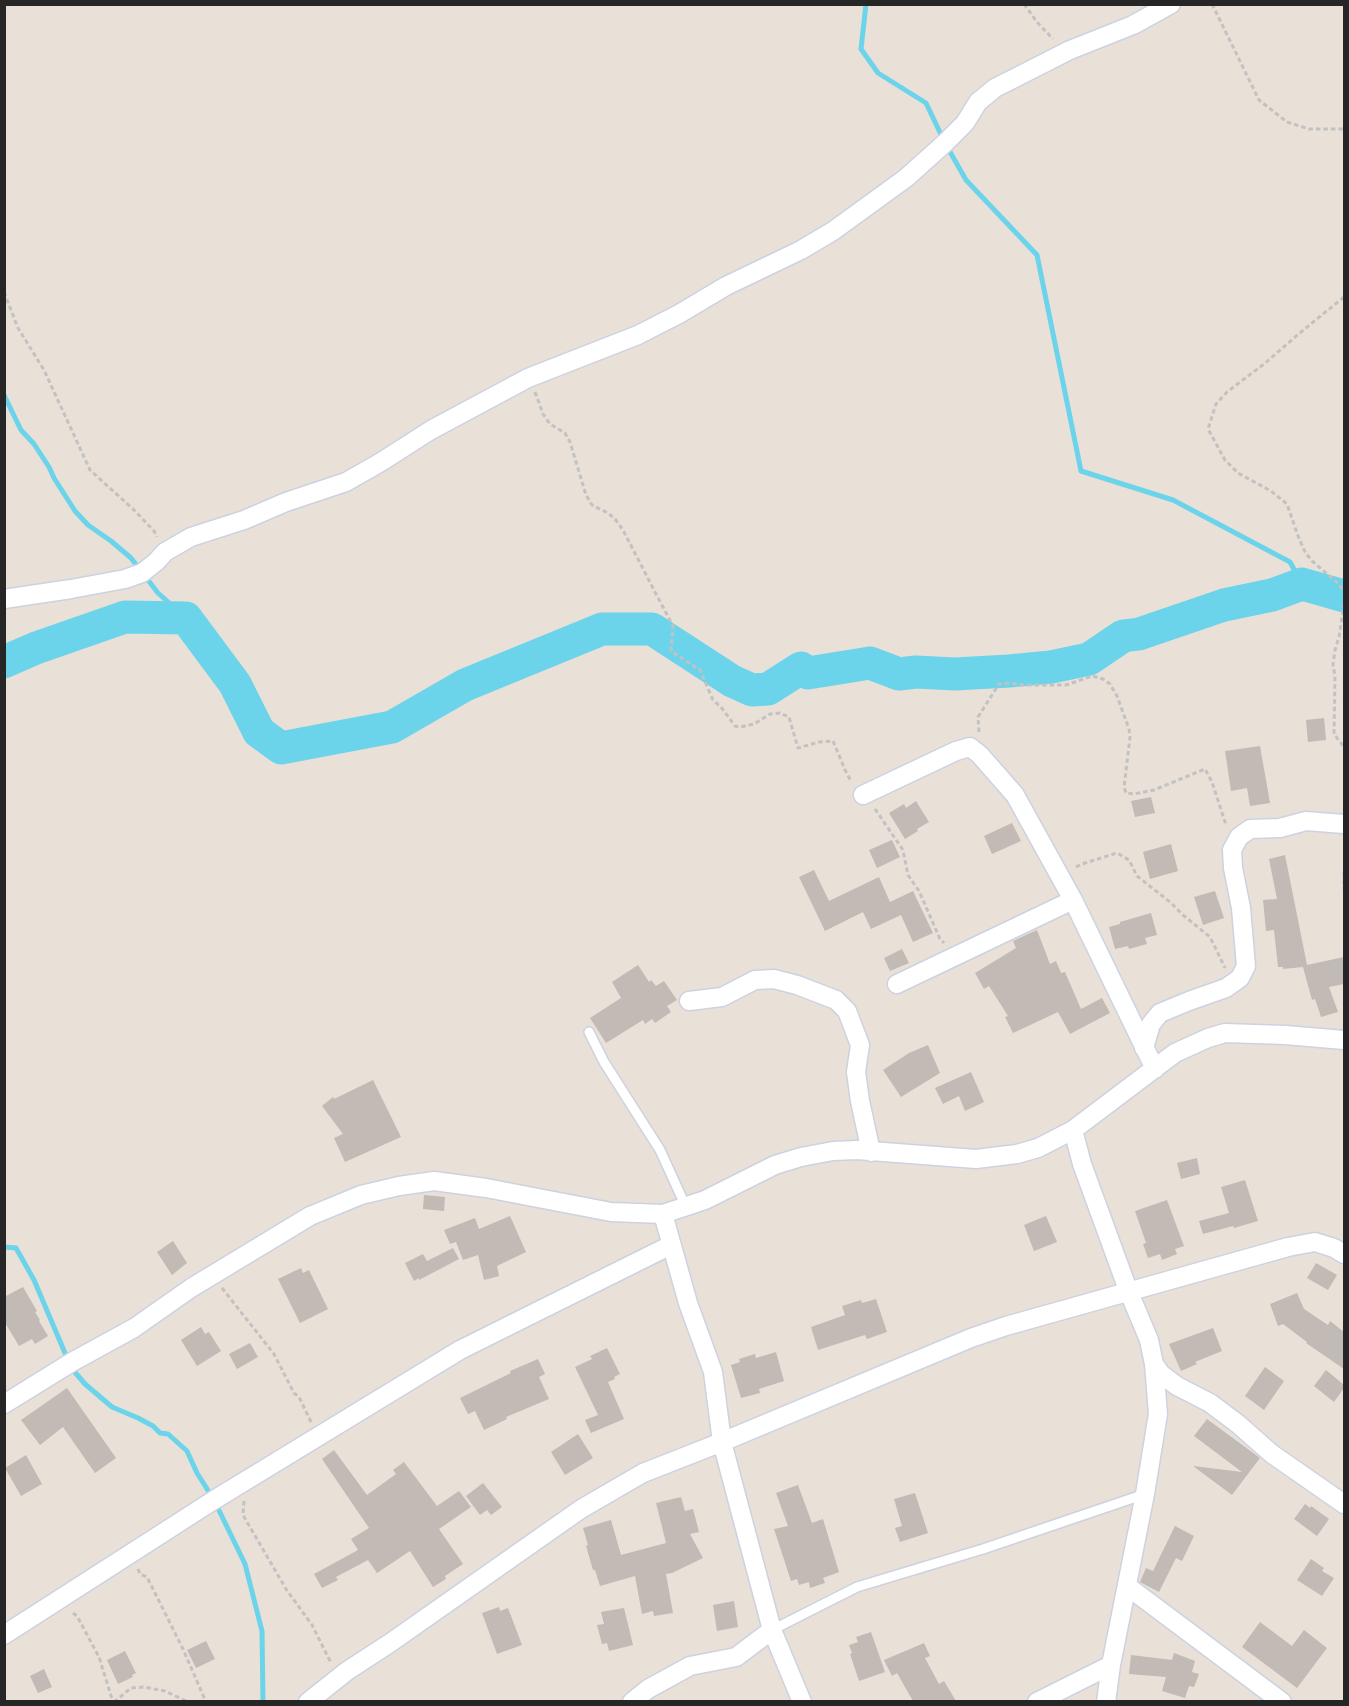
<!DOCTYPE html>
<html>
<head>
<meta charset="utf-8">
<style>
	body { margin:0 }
	#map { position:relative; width:1349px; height:1706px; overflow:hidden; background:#e9e0d8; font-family:"Fira Sans",sans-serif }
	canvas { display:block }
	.frame { position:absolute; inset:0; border:6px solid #262626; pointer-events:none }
</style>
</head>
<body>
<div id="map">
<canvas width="1349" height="1706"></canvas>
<div class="frame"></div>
</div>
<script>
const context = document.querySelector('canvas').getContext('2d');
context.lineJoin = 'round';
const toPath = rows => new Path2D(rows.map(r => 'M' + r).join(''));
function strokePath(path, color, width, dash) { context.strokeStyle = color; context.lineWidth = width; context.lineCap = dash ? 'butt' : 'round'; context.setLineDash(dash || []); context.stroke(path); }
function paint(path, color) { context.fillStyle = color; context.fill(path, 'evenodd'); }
strokePath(toPath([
	[866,4,861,49,878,73,926,103,945,143,966,180,1037,255,1081,471,1173,500,1290,562,1302,584],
	[4,395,21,430,34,444,49,467,54,478,75,511,88,525,111,541,131,558,158,593,186,618],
	[4,1247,16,1248,34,1280,65,1353],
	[73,1370,85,1384,112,1407,138,1418,153,1426,160,1433,168,1434,187,1451,197,1473,214,1500,245,1564,262,1631,263,1702]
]), '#6cd4ea', 5);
strokePath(toPath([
	[4,662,36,648,125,617,186,618,235,684,259,732,281,748,392,727,465,685,602,629,652,629,732,681,752,690,768,689,801,668,808,673,870,663,899,674,916,672,955,674,1009,671,1051,667,1089,659,1123,636,1139,634,1224,605,1272,595,1302,584,1344,596]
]), '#6cd4ea', 33);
paint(toPath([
	[1324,718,1326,740,1308,742,1306,720],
	[1260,746,1270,803,1250,806,1247,788,1231,791,1225,751],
	[1151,797,1155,813,1135,817,1131,801],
	[916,801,929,822,917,829,918,831,905,839,889,813,904,804,906,808],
	[1012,823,1021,841,992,854,984,836],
	[892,840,900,857,877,868,869,850],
	[1171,844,1178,871,1150,879,1143,852],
	[1285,855,1307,965,1344,957,1344,984,1329,987,1338,1012,1321,1017,1315,999,1312,1000,1303,967,1283,969,1283,967,1278,967,1274,930,1266,931,1263,900,1277,899,1269,859],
	[814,870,829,901,879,877,890,902,913,891,933,933,913,942,901,915,871,929,863,912,825,931,799,877],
	[1215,891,1224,918,1203,925,1194,897],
	[1151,913,1157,935,1145,938,1147,944,1129,949,1128,946,1115,949,1109,927,1120,924,1120,922],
	[1037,930,1050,964,1056,961,1061,973,1065,972,1081,1009,1102,998,1110,1013,1070,1034,1058,1012,1013,1033,1005,1017,1008,1016,989,986,984,989,975,973,1016,948,1013,941],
	[902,949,909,963,890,971,884,958],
	[638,965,649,982,651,980,656,986,664,981,677,1000,667,1006,671,1012,655,1023,652,1019,645,1024,643,1020,606,1043,590,1018,621,998,612,982],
	[928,1045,940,1073,901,1097,883,1070,909,1053],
	[971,1072,984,1102,965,1111,959,1096,943,1104,935,1088],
	[373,1080,401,1137,345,1162,334,1138,343,1134,322,1106,333,1097,334,1099],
	[1197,1158,1200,1174,1181,1179,1177,1163],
	[1245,1180,1258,1221,1234,1228,1233,1226,1203,1234,1199,1221,1229,1213,1221,1187],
	[424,1195,445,1197,444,1211,423,1209],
	[1167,1200,1184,1246,1175,1249,1177,1254,1162,1260,1160,1254,1148,1258,1143,1244,1146,1243,1135,1211],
	[510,1216,526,1252,497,1266,499,1276,484,1280,478,1255,463,1260,456,1242,450,1244,444,1230,475,1218,479,1229],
	[1046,1216,1057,1242,1034,1251,1024,1225],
	[173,1241,187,1263,172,1275,157,1252],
	[453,1248,459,1259,419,1280,419,1278,414,1281,405,1263,423,1254,427,1261],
	[1316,1263,1337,1275,1328,1290,1307,1278],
	[301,1268,303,1273,309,1270,328,1309,300,1323,278,1279],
	[23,1287,37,1311,35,1312,40,1320,39,1321,48,1336,35,1344,32,1339,19,1346,4,1321,4,1297],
	[1297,1293,1304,1309,1328,1325,1330,1321,1344,1332,1344,1369,1306,1343,1307,1342,1283,1324,1278,1326,1270,1304],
	[876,1299,887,1332,867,1339,865,1335,818,1350,811,1327,845,1315,842,1306,861,1300,862,1303],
	[201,1327,205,1334,209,1332,221,1351,197,1366,181,1340],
	[1213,1328,1222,1351,1195,1362,1197,1364,1181,1371,1169,1344],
	[250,1343,258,1357,237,1369,229,1354],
	[607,1348,620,1374,614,1377,615,1379,608,1382,624,1419,591,1433,585,1420,598,1415,575,1367,592,1359,590,1356],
	[776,1352,784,1381,759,1389,760,1393,741,1398,731,1365,740,1362,739,1359,755,1354,756,1358],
	[538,1359,545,1374,539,1377,549,1399,506,1417,507,1419,484,1430,475,1411,468,1414,460,1398,511,1373,510,1371],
	[1265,1367,1284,1381,1264,1410,1245,1396],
	[1326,1370,1344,1385,1344,1388,1334,1402,1314,1386],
	[67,1388,116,1458,95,1473,63,1427,40,1445,21,1420],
	[1207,1419,1260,1458,1232,1495,1193,1466,1242,1472,1194,1436],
	[578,1434,593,1458,565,1475,551,1452],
	[334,1450,367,1495,396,1474,393,1470,404,1462,437,1506,459,1491,471,1507,439,1529,463,1564,445,1576,446,1579,433,1587,410,1551,377,1573,368,1560,336,1577,338,1580,322,1588,314,1574,358,1550,351,1539,369,1528,322,1459],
	[26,1455,42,1484,21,1496,5,1468],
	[483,1483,502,1507,491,1515,487,1510,480,1515,466,1496],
	[798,1485,812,1523,823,1519,839,1572,823,1578,825,1583,810,1588,809,1582,799,1585,797,1579,791,1581,774,1529,788,1526,776,1493],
	[915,1493,928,1533,900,1542,895,1528,902,1526,894,1499],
	[681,1497,685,1511,693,1509,699,1532,690,1534,703,1558,672,1573,666,1574,673,1613,654,1616,653,1611,642,1614,635,1576,600,1586,595,1570,593,1570,586,1546,588,1545,583,1528,611,1520,621,1555,666,1543,656,1503],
	[1305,1504,1310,1508,1311,1506,1329,1519,1317,1536,1294,1519],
	[1175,1526,1194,1536,1182,1561,1176,1558,1159,1592,1140,1582,1146,1568,1153,1571],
	[1311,1559,1324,1568,1322,1571,1334,1578,1322,1596,1297,1580],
	[734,1601,738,1627,717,1631,713,1605],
	[499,1607,500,1611,508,1608,522,1645,497,1654,482,1613],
	[624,1608,633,1645,609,1651,607,1643,602,1644,597,1625,604,1624,601,1612],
	[1260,1622,1292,1646,1304,1630,1327,1648,1297,1688,1242,1647],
	[871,1632,885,1672,859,1681,850,1654,852,1653,849,1645,858,1642,856,1637],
	[206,1641,215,1659,196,1668,187,1650],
	[924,1643,930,1656,925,1658,939,1684,944,1681,956,1701,913,1701,897,1673,892,1676,884,1660],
	[125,1651,136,1673,132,1675,133,1677,118,1684,107,1660],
	[1174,1653,1195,1661,1192,1672,1199,1674,1194,1687,1189,1686,1185,1698,1162,1691,1166,1677,1129,1674,1131,1655,1172,1660],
	[44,1669,52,1687,38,1693,30,1676]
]), '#c1bab5');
const lane = toPath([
	[589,1032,604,1062,660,1150,686,1207],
	[772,1630,857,1587,983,1549,1145,1494]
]);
const street = toPath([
	[4,599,71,589,125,579,142,573,156,562,165,552,191,537,244,520,286,502,346,482,381,462,431,430,528,378,638,335,679,314,726,286,801,250,833,231,906,178,945,143,965,123,978,102,995,88,1070,50,1133,25,1171,4],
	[863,795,956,751,970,747,980,755,1015,795,1073,900,1155,1069],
	[897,984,1073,900],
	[689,1001,722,997,755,980,774,979,797,985,836,1000,847,1011,860,1045,856,1072,860,1101,871,1152],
	[1144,1048,1151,1024,1160,1013,1189,1001,1226,988,1240,978,1246,966,1241,908,1233,868,1232,850,1239,837,1250,829,1280,828,1306,821,1344,824],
	[1073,1130,1082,1164,1128,1290,1149,1340,1154,1364,1158,1414,1145,1494,1111,1665,1106,1702],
	[663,1214,688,1303,713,1372,722,1442,772,1630,802,1702],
	[1154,1364,1161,1374,1177,1386,1210,1403,1238,1424,1272,1454,1344,1504],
	[4,1404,72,1362,134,1328,191,1288,310,1216,361,1195,399,1186,434,1181,486,1188,611,1212,663,1214,705,1200,775,1165,801,1157,833,1151,857,1150,976,1159,1017,1154,1038,1148,1073,1130,1175,1053,1208,1038,1225,1033,1285,1035,1344,1040],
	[1127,1586,1282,1702],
	[4,1635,214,1500,460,1350,671,1245],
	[308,1702,347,1671,390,1643,581,1509,643,1473,722,1442,971,1338,1006,1326,1288,1247,1315,1242,1334,1248,1344,1254],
	[632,1702,648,1689,690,1666,736,1657,772,1630],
	[1037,1702,1111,1665]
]);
strokePath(lane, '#cdd2e0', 12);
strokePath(street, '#cdd2e0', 21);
strokePath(toPath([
	[1024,4,1037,22,1053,39],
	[1212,4,1259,100,1287,122,1309,129,1344,129],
	[4,292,18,328,44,370,90,470,134,510,154,531,157,537],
	[1344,297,1301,332,1264,364,1227,392,1216,404,1208,429,1225,460,1238,473,1271,491,1287,504,1298,536,1305,552,1312,561,1339,584,1344,593],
	[535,392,543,414,550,424,565,433,570,442,586,495,592,505,608,513,615,519,623,530,655,592,673,626,671,651,700,670,713,700,721,707,735,726,740,727,754,724,770,714,780,713,789,717,798,748,819,742,833,741,846,772,851,781],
	[1344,603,1339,637,1335,650,1333,665,1335,676,1334,734,1344,747],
	[979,732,978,717,999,684,1009,683,1023,685,1066,685,1092,676,1103,679,1110,684,1117,696,1129,729,1130,737,1124,787,1126,793,1134,794,1154,790,1205,769,1212,782,1226,825],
	[875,809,903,850,908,875,919,891,940,939,944,943],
	[1076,867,1082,864,1117,853,1129,860,1137,876,1170,902,1183,915,1210,937,1225,968],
	[1344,872,1344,889],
	[222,1288,274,1354,294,1393,299,1397,311,1422],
	[244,1501,243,1515,286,1589,312,1625,331,1663],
	[138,1569,140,1574,147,1577,183,1649,206,1702],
	[73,1613,77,1616,99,1657,113,1702],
	[114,1702,131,1688,144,1687,165,1691,188,1702]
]), '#c2c2c2', 3, [4.5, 3]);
strokePath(lane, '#fff', 9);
strokePath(street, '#fff', 18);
</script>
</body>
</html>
